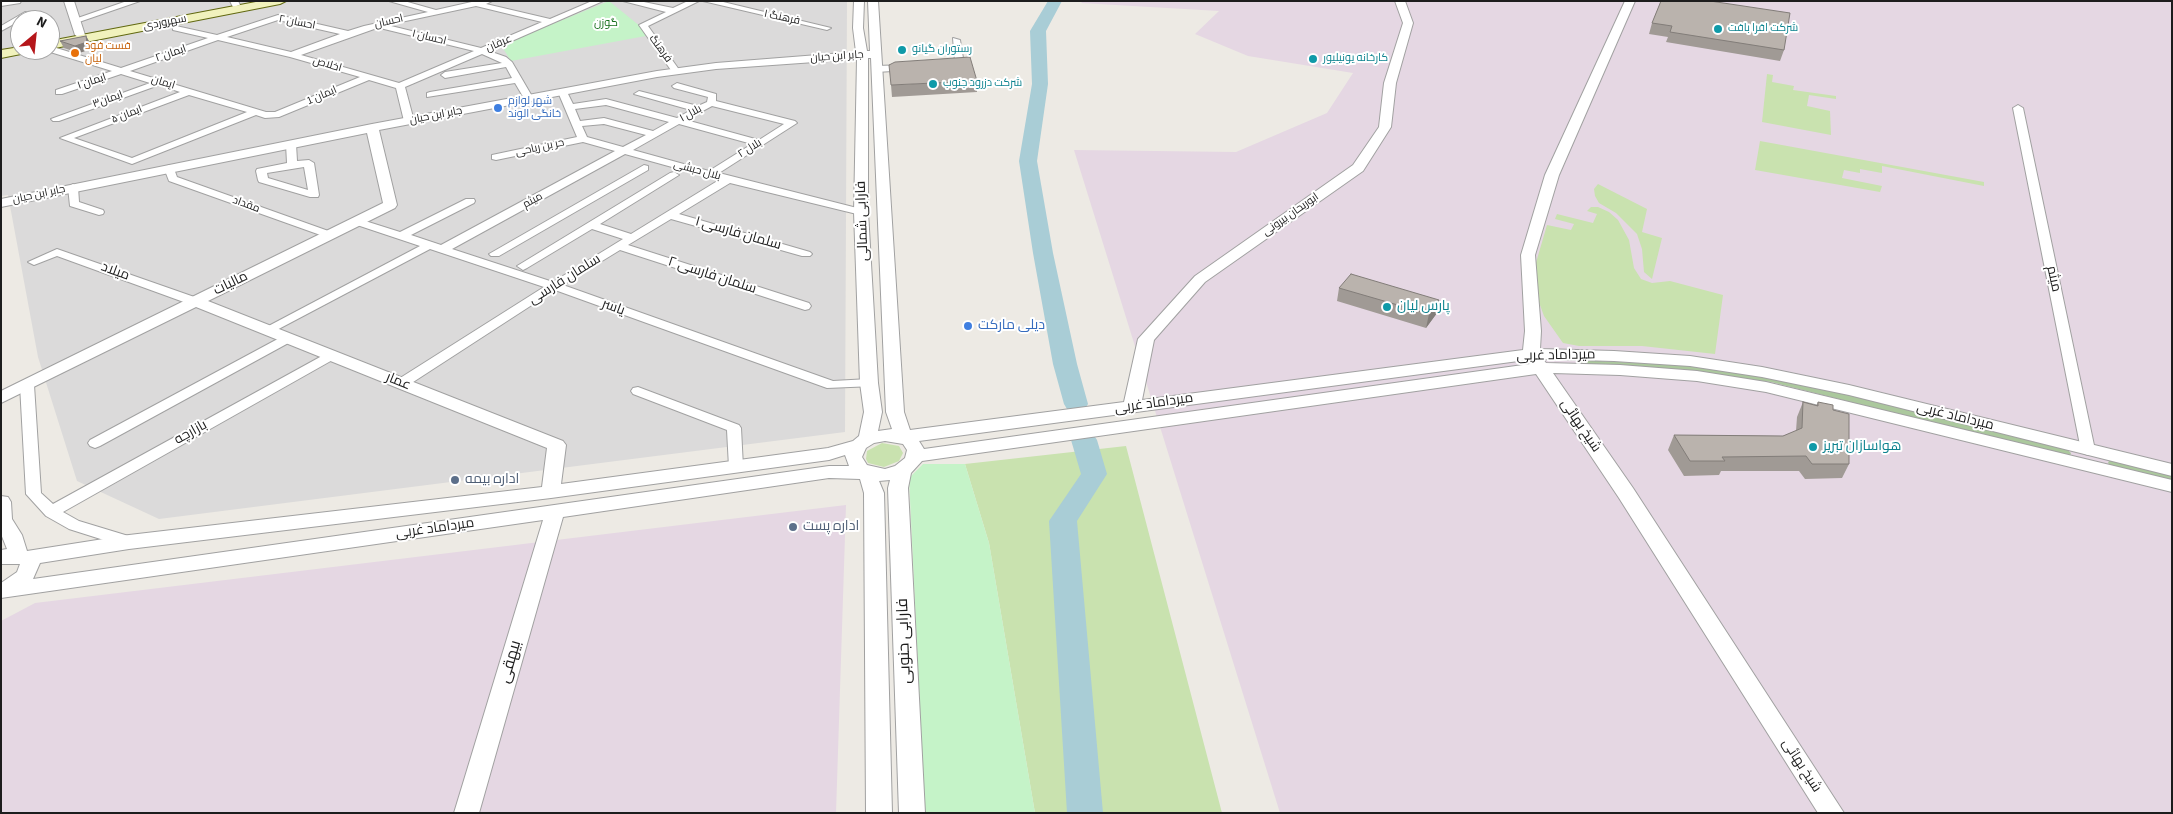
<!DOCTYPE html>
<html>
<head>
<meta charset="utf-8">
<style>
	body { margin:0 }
	#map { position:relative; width:2173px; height:814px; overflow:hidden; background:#edeae4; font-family:"Source Sans 3",sans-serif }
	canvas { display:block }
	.frame { position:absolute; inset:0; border:2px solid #1d1d1d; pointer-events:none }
	.north { position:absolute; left:10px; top:10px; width:50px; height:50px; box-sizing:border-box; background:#fff; border:1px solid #a5a5a5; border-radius:50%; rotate:28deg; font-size:14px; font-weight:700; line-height:20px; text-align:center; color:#1d1d1d }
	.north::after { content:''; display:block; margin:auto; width:18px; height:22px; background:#b5161a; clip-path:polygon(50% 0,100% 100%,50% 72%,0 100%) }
</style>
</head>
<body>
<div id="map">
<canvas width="2173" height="814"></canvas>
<div class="frame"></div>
<div class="north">N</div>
</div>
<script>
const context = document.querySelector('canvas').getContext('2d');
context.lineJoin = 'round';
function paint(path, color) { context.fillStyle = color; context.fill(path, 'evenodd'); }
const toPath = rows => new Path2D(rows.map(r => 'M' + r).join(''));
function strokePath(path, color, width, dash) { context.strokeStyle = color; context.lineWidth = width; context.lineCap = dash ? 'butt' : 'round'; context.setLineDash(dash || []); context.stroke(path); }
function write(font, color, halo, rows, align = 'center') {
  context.font = font + ' "Source Sans 3",Cairo,sans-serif'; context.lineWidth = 4; context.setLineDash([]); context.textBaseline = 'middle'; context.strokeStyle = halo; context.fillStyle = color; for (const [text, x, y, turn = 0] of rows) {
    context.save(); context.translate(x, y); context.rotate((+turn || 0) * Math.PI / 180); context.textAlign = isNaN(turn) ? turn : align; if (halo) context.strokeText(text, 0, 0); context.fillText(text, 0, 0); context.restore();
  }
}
paint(toPath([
	[1,1,847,1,845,432,159,519,77,481,38,357,8,195,1,196],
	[20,20,50,20,50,50,20,50]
]), '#dbdada');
paint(toPath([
	[1083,1,2172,1,2172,813,1280,813,1074,150,1236,152,1327,113,1353,73,1248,56,1195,34,1219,11,1081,3],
	[846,505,836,813,1,813,1,621,35,603]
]), '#e5d7e3');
paint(toPath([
	[1767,74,1773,75,1772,82,1794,86,1793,90,1836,96,1836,99,1809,95,1807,106,1830,111,1831,135,1762,122],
	[1760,141,1984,182,1984,186,1882,166,1882,173,1860,169,1860,173,1844,170,1842,178,1882,186,1880,192,1755,170],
	[1598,184,1647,209,1642,232,1662,238,1652,279,1644,272,1642,249,1637,234,1616,213,1599,203,1595,196,1594,189],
	[1591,207,1598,207,1609,212,1618,220,1629,240,1634,268,1641,279,1652,283,1670,281,1723,295,1715,354,1642,346,1579,346,1563,343,1544,316,1537,297,1535,266,1547,225,1571,230,1574,224,1555,219,1557,214,1593,223,1597,214,1587,211],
	[882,443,899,446,903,453,899,461,884,467,868,463,866,459,867,451],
	[1126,446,1222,813,1035,813,989,543,965,464]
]), '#c9e2af');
paint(toPath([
	[1579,360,1681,365,1762,377,1853,396,2065,448,2071,453,2070,456,2062,455,1771,382,1724,376,1582,365,1577,363],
	[2110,459,2172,475,2172,481,2111,466,2108,463]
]), '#abc89d');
paint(toPath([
	[609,1,651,35,511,61,501,45],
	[923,464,965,464,989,543,1035,813,925,813,909,478]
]), '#c5f3c8');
paint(toPath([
	[1048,1,1062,1,1046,31,1048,84,1037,161,1053,253,1077,364,1088,404,1085,409,1076,412,1067,409,1064,404,1053,364,1033,253,1019,161,1032,84,1030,31,1048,1],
	[1084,432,1093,434,1097,440,1107,474,1077,521,1103,813,1067,813,1049,521,1081,474,1071,440,1075,434,1084,432]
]), '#a9cdd6');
const minor = toPath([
	[21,1,20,3,1,6,1,2,21,1],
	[127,1,140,1,79,22,72,20,127,1],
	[230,1,238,1,240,5,233,7,230,1],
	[389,1,404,1,436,10,476,1,492,1,486,4,550,19,592,1,603,1,489,51,506,57,512,62,533,98,528,101,525,100,515,83,427,97,427,93,430,92,512,78,506,67,445,78,441,75,445,72,502,63,482,54,405,87,414,121,409,124,404,121,396,88,369,80,279,117,265,118,256,115,132,164,60,138,180,92,159,85,59,121,53,121,51,119,150,83,121,74,62,94,56,94,56,90,112,71,47,51,50,50,50,46,121,68,208,38,173,30,173,26,176,26,217,35,278,15,348,31,364,26,428,12,389,1],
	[476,6,542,22,481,48,387,25,476,6],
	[278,20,340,34,291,52,227,37,278,20],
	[377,28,380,28,474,51,399,83,301,55,377,28],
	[218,40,290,57,360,77,275,112,266,112,130,71,218,40],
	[189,95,247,112,132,158,74,138,189,95],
	[623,1,639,1,673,8,688,1,699,1,648,26,680,71,679,73,673,73,639,25,666,12,623,1],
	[703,1,719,1,831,28,827,30,703,1],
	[25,12,32,14,1,31,1,26,25,12],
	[953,38,960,40,964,64,960,67,949,68,945,65,946,63,955,62,953,38],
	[907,65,911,68,910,70,876,72,872,69,876,66,907,65],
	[677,83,716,94,716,101,795,121,797,123,719,173,865,210,866,212,861,215,730,183,679,214,810,252,812,254,810,256,802,256,671,219,628,245,809,303,811,306,809,309,805,310,620,250,563,285,833,381,869,379,874,380,876,383,874,386,827,388,555,290,407,386,397,386,395,383,397,380,544,287,430,249,271,333,263,333,261,330,420,246,354,224,352,222,354,220,362,220,400,232,466,199,474,199,475,201,474,203,411,235,441,245,615,151,583,142,496,160,492,159,492,155,577,137,558,92,560,90,566,90,573,104,606,99,677,118,691,110,634,94,639,91,698,106,707,102,708,97,674,88,672,86,677,83],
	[606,105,669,122,653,131,604,118,580,121,575,109,606,105],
	[712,106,784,124,759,140,686,120,712,106],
	[604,124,646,135,623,147,587,137,582,126,604,124],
	[679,124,752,144,709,171,633,150,679,124],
	[625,154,719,180,631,234,600,224,679,175,674,172,670,173,517,266,523,270,527,268,592,229,623,239,553,282,452,249,625,154],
	[2018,105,2023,108,2095,450,2093,453,2088,455,2083,453,2081,450,2013,108,2018,105],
	[291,141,296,144,297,161,309,160,314,163,319,195,318,197,310,197,259,182,258,180,256,171,257,169,287,163,286,144,291,141],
	[304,167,308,190,268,178,267,173,304,167],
	[169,165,173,166,177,177,334,233,336,235,330,238,326,237,169,181,164,168,169,165],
	[644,165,648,166,648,170,499,256,491,256,489,254,644,165],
	[73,184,78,187,79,202,103,210,104,212,103,214,99,215,70,206,68,187,73,184],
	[57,249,200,299,202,302,200,305,192,305,57,256,34,265,28,262,57,249],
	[287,334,292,335,293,338,292,341,100,446,95,448,90,446,88,443,90,440,287,334],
	[331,351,336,352,337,355,336,358,63,512,79,521,135,538,137,542,135,546,129,548,69,529,46,516,26,494,20,385,22,382,32,382,34,385,41,493,53,504,331,351],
	[638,387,739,425,741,428,743,467,741,470,736,472,731,470,729,467,727,430,633,394,631,391,633,388,638,387]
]);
const tertiary = toPath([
	[64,1,74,1,85,35,84,37,80,38,75,35,64,1],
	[854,1,864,1,863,28,867,51,870,51,868,1,878,1,904,412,910,430,1124,402,1138,339,1195,276,1353,165,1379,127,1384,83,1403,23,1395,1,1405,1,1413,23,1396,83,1391,127,1363,171,1205,282,1154,340,1142,400,1523,350,1525,331,1521,255,1545,175,1625,1,1635,1,1559,175,1535,255,1541,331,1540,349,1614,351,1690,356,1762,367,1849,385,2172,464,2172,476,1849,395,1762,377,1690,366,1614,361,1543,359,1546,363,1620,365,1697,371,1766,382,2172,480,2172,492,1766,392,1697,381,1620,375,1553,373,1633,488,1844,813,1818,813,1619,498,1536,374,922,461,911,473,908,488,925,813,899,813,888,488,890,480,879,481,884,493,892,813,866,813,864,493,860,479,829,478,563,517,479,813,454,813,543,520,1,598,1,583,17,572,20,564,1,564,1,550,7,549,1,534,1,496,8,497,11,502,12,519,22,535,27,551,129,535,542,487,547,448,196,307,1,403,1,391,383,203,367,133,1,207,1,199,372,124,657,71,716,63,856,52,853,28,854,1],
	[868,58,871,58,886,412,892,429,878,431,882,412,878,383,868,212,868,58],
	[857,59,854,212,860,383,864,412,859,436,853,441,828,448,561,484,566,445,563,441,208,301,395,208,397,205,379,130,657,77,716,69,857,59],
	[1526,360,1530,364,924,449,919,441,1526,360],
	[885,441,903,444,907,450,905,458,895,466,885,469,867,465,862,457,866,448,874,443,885,441],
	[845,455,849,466,829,466,33,579,40,563,129,549,551,498,829,460,845,455]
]);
const secondary = toPath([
	[261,1,286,1,280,4,50,49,50,41,261,1],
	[20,47,20,50,28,50,26,53,1,58,1,50,20,47]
]);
strokePath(minor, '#a1a1a1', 2);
strokePath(tertiary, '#a1a1a1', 2);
strokePath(secondary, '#616810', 2);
paint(minor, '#fff');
paint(tertiary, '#fff');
paint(secondary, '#f1f2bd');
paint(toPath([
	[1661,1,1784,50,1780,61,1666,42,1668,37,1649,34,1652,23],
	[86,36,90,43,91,49,79,53,64,48,60,41],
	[977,81,977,92,892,97,891,85],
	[1339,288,1437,313,1426,328,1337,301],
	[1803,402,1816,406,1818,402,1833,410,1849,464,1842,478,1805,479,1799,471,1721,471,1719,475,1684,476,1668,450,1674,435,1783,436,1796,431,1797,417]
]), '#a09a95');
paint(toPath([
	[86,36,90,43,91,49,79,53,75,46],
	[1439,300,1437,313,1426,328,1429,314]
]), '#827d79');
const building = toPath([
	[1661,1,1710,1,1790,13,1784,50,1670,32,1672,26,1652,23,1661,1],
	[86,36,87,42,75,46,60,41,86,36],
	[970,57,977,81,891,85,889,65,895,62,970,57],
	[1351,274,1439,300,1429,314,1339,288,1351,274],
	[1803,402,1818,406,1818,402,1833,405,1833,410,1849,414,1849,464,1812,464,1806,456,1722,457,1725,461,1690,461,1674,435,1783,436,1802,428,1803,402]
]);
paint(building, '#bab3ad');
strokePath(building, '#827d79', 1);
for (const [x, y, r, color] of [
	[1718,29,5,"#0f9aa8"],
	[902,50,5,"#0f9aa8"],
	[75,53,5,"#e8710a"],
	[1313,59,5,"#0f9aa8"],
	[933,84,5,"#0f9aa8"],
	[498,108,5,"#3f7fe0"],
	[1387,307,5,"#0f9aa8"],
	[968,326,5,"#3f7fe0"],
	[1813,447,5,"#0f9aa8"],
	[455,480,5,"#5c6f8a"],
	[793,527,5,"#5c6f8a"]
]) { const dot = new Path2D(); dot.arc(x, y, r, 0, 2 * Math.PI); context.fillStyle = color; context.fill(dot); strokePath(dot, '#fff', 2); }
write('11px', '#1d1d1d', '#fff', [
	["فرهنگ ۱",782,18,12],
	["احسان",389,22,-13],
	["سهروردی",165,23,-11],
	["احسان ۲",297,23,11],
	["احسان ۱",429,38,14],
	["عرفان",499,44,-23],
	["فرهنگ",660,49,54],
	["ایمان ۲",171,54,-19],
	["جابر ابن حیان",837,57,-4],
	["اخلاص",327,65,16],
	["ایمان ۱",92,82,-19],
	["ایمان",163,83,17],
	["ایمان 1",322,96,-23],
	["ایمان۳",108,100,-20],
	["بلال ۱",691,114,-29],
	["ایمان ۵",127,115,-21],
	["جابر ابن حیان",436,116,-11],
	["حر بن ریاحی",540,148,-12],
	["بلال ۲",750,149,-32],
	["بلال حبشی",697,171,15],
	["جابر ابن حیان",39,195,-12],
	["میثم",533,201,-28],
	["مقداد",246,205,20],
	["ابوریحان بیرونی",1291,215,-35]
]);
write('11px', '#176f1c', '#fff', [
	["گوزن",606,24]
]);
write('11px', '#0d838f', '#fff', [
	["شرکت افرا بافت",1728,29],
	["رستوران گیانو",912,50],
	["کارخانه یونیلیور",1323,59],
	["شرکت دزرود جنوب",943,84]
], 'left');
write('11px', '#c56008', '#fff', [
	["فست فود",85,47],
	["لیان",85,60]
], 'left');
write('11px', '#366cbe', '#fff', [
	["شهر لوازم",508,102],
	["خانگی الوند",508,115]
], 'left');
write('14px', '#1d1d1d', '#fff', [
	["فارابی شمالی",863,221,-92],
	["سلمان فارسی ۱",738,234,16],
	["میلاد",115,272,20],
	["سلمان فارسی ۲",712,276,18],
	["میثم",2053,279,78],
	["سلمان فارسی",565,280,-32],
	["مالیات",231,284,-26],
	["یاسر",613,308,20],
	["میرداماد غربی",1556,356,-1],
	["عمار",398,382,22],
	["میرداماد غربی",1154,404,-8],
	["میرداماد غربی",1955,417,14],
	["شیخ بهائی",1580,426,56],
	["بازارچه",191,433,-29],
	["میرداماد غربی",435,529,-8],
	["شیخ بهائی",1801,766,57]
]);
write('14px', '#0d838f', '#fff', [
	["پارس لیان",1397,307],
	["هواسازان تبریز",1823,447]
], 'left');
write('14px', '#366cbe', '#fff', [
	["دیلی مارکت",978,326]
], 'left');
write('14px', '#4e5e75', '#fff', [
	["اداره بیمه",465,480],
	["اداره پست",803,527]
], 'left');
write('16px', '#1d1d1d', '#fff', [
	["فارابی جنوبی",905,641,-92],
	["بیهقی",511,662,-74]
]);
</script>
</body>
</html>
